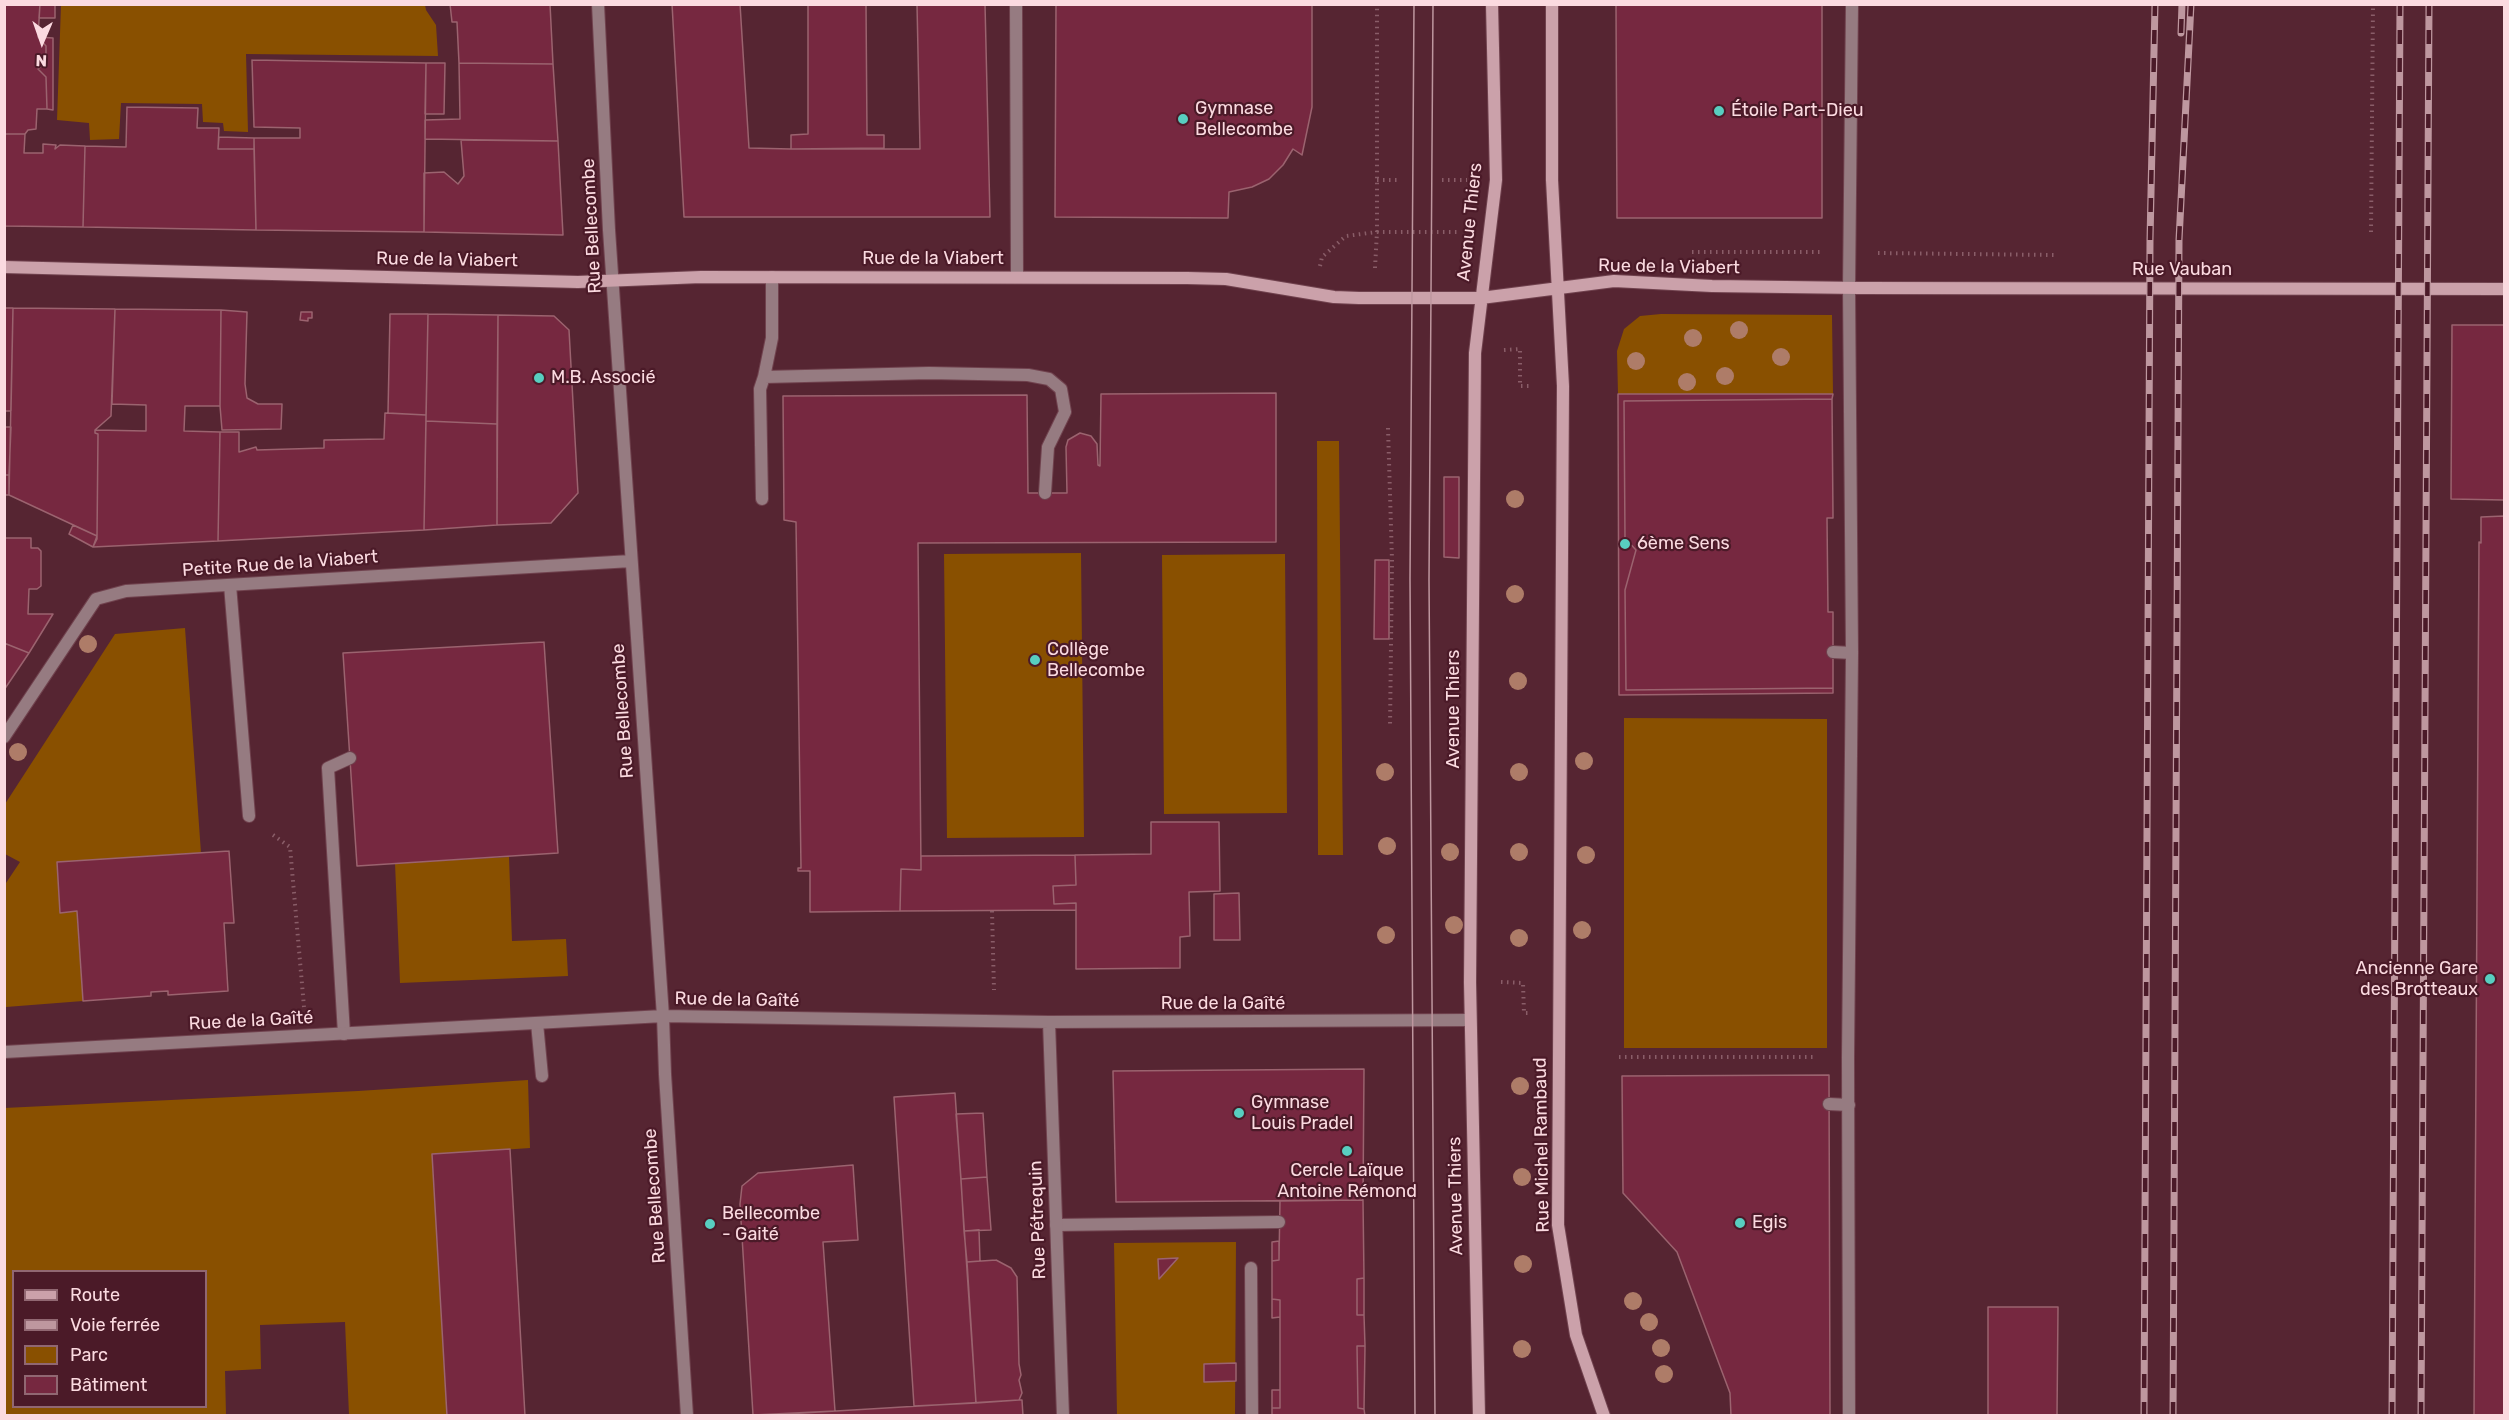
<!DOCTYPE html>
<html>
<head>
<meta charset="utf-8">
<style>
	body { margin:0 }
	#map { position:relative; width:2509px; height:1420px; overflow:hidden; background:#562532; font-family:Rubik,sans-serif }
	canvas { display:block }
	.frame { position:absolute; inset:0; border:6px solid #fbdae0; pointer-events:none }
	.legend { position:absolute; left:12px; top:1270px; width:195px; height:138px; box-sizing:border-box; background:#4b1a28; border:2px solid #916772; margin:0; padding:8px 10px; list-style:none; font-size:18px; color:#fbdae0 }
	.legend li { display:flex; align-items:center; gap:12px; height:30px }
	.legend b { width:30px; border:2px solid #916772 }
	.north { position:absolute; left:12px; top:12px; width:60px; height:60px; -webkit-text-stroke:4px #4b1a28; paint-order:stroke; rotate:182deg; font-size:16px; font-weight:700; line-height:24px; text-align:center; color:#fbdae0 }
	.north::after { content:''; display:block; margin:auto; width:21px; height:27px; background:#fbdae0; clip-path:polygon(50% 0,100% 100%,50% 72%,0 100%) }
</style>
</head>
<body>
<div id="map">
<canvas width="2509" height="1420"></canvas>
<div class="frame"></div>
<ul class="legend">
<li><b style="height:8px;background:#cba1aa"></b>Route</li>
<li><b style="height:8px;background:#be979f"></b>Voie ferrée</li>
<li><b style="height:16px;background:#895000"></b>Parc</li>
<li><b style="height:16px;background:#762840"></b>Bâtiment</li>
</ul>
<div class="north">N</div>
</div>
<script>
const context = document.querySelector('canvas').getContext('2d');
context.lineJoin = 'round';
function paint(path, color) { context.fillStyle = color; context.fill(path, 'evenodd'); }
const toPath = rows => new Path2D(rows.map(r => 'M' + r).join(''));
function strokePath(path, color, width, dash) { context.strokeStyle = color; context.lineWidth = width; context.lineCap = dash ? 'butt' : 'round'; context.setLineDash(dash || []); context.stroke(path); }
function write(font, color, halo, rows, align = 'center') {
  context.font = font + ' Rubik,sans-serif'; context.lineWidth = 4.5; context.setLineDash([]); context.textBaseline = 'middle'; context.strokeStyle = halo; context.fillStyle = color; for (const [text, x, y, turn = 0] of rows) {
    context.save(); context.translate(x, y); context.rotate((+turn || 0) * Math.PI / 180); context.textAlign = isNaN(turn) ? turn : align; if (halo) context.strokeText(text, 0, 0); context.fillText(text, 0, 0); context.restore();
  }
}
paint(toPath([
	[61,5,425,5,426,10,436,25,438,56,246,54,248,132,224,131,223,123,203,122,202,104,121,103,119,139,90,140,89,123,57,120],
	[1661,314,1832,315,1833,394,1618,394,1617,351,1624,329,1640,316],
	[1317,441,1339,441,1343,855,1318,855],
	[1081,553,1084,837,947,838,944,554],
	[1285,554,1287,813,1164,814,1162,555],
	[185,628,201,853,61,913,77,911,83,1001,6,1007,4,886,20,862,5,854,5,804,115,634],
	[1624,718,1827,719,1827,1048,1624,1048],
	[509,857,512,941,566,939,568,976,400,983,395,863],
	[528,1080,530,1148,501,1150,447,1415,349,1415,345,1322,260,1325,261,1369,225,1371,226,1415,5,1415,4,1108,358,1091],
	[14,1272,206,1272,206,1406,14,1406],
	[1236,1242,1235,1415,1117,1415,1114,1243]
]), '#895000');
const building = toPath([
	[4,4,40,4,38,37,46,46,46,62,38,69,46,77,47,109,37,109,36,129,28,130,25,134,4,134,4,4],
	[40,4,55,4,55,18,39,18,40,4],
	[450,4,550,4,553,64,459,63,457,22,452,22,450,4],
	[672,4,740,4,749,148,791,149,920,149,917,4,985,4,990,217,684,217,672,4],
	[808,4,866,4,867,135,884,135,884,148,791,149,791,135,808,134,808,4],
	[1056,4,1312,4,1312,107,1302,155,1293,149,1283,165,1269,179,1252,187,1229,192,1228,218,1055,217,1056,4],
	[1616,4,1822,4,1822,218,1617,218,1616,4],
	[38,37,53,38,53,110,47,109,46,77,38,69,46,62,46,46,38,37],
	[252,60,426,63,424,232,256,230,254,138,300,138,300,128,254,127,252,60],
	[426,63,445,63,444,114,425,114,426,63],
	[459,63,553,64,558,141,425,139,425,120,460,119,459,63],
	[127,107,198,108,197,128,219,128,218,149,254,149,256,230,83,227,85,146,126,147,127,107],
	[4,134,25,134,24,153,43,153,43,144,56,145,55,149,60,145,85,146,83,227,4,226,4,134],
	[219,137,254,138,254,149,218,149,219,137],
	[461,140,558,141,563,235,424,232,424,173,444,172,458,184,464,176,461,140],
	[4,308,13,308,11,411,4,411,4,308],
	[13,308,115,309,111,416,95,430,95,433,98,434,97,536,9,495,13,308],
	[115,309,221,310,220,406,185,406,184,431,220,432,218,541,93,547,97,539,98,434,95,433,95,430,146,431,146,405,112,404,115,309],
	[221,310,247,312,245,384,247,398,258,404,282,404,281,429,222,430,220,406,221,310],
	[301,312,312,312,312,318,308,318,308,321,300,320,301,312],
	[390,314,428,314,426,415,388,413,390,314],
	[428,314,498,315,497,424,426,421,428,314],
	[498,315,554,316,569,330,578,493,551,523,497,525,498,315],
	[2452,325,2504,325,2504,500,2451,499,2452,325],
	[1276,393,1276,542,918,543,921,870,901,869,900,911,810,912,810,871,798,871,798,868,801,868,796,522,784,520,783,396,1027,395,1028,493,1067,493,1066,447,1068,440,1080,433,1091,436,1097,444,1098,465,1100,466,1101,394,1276,393],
	[1618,394,1833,394,1832,399,1624,401,1625,538,1636,550,1625,590,1626,690,1833,688,1833,693,1619,695,1618,394],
	[1832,399,1833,518,1827,518,1828,612,1833,612,1833,688,1626,690,1625,590,1636,550,1625,538,1624,401,1832,399],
	[385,413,426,415,424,530,218,541,220,432,239,432,239,452,256,447,257,450,324,448,324,440,384,439,385,413],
	[426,421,497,424,497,525,424,530,426,421],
	[4,427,11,427,9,475,4,475,4,427],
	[4,475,9,475,9,495,4,495,4,475],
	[1444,477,1459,477,1459,558,1444,557,1444,477],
	[2504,516,2504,1416,2474,1416,2479,542,2481,543,2481,517,2504,516],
	[73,525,97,536,93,547,69,534,73,525],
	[4,538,31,538,31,548,38,548,41,551,41,586,37,589,29,589,28,614,53,614,29,653,4,643,4,538],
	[1375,560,1389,560,1389,639,1374,639,1375,560],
	[544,642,558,853,357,866,343,653,544,642],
	[4,643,29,653,4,690,4,643],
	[1151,822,1219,822,1220,891,1189,892,1190,936,1180,937,1180,968,1076,969,1076,903,1054,904,1053,886,1076,885,1075,855,1151,854,1151,822],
	[229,851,234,923,224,923,228,991,168,995,168,991,151,992,151,996,83,1001,77,911,60,913,57,862,229,851],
	[1075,855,1076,885,1053,886,1054,904,1076,903,1076,910,900,911,901,869,921,870,921,856,1075,855],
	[1239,893,1240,940,1214,940,1214,894,1239,893],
	[1364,1069,1363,1200,1116,1202,1113,1071,1364,1069],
	[1829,1075,1830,1416,1731,1416,1730,1393,1677,1252,1623,1193,1622,1076,1829,1075],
	[955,1093,976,1403,914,1406,894,1097,955,1093],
	[983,1113,987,1177,961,1179,956,1114,983,1113],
	[510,1149,525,1416,447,1416,432,1154,510,1149],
	[853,1165,858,1240,823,1242,835,1411,753,1415,740,1204,742,1186,758,1173,853,1165],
	[987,1177,991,1230,964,1231,961,1179,987,1177],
	[1363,1200,1364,1278,1357,1279,1357,1315,1364,1315,1365,1346,1357,1346,1358,1408,1364,1409,1365,1416,1272,1416,1272,1408,1280,1408,1280,1300,1272,1299,1272,1261,1279,1260,1280,1201,1363,1200],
	[979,1230,980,1261,967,1262,964,1231,979,1230],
	[1279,1241,1279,1260,1272,1261,1272,1242,1279,1241],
	[1178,1258,1159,1279,1158,1259,1178,1258],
	[996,1260,1011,1268,1017,1277,1019,1364,1021,1375,1019,1380,1022,1393,1019,1400,976,1403,967,1262,996,1260],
	[1364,1278,1364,1315,1357,1315,1357,1279,1364,1278],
	[1272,1299,1280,1300,1280,1317,1272,1318,1272,1299],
	[1988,1307,2058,1307,2057,1416,1988,1416,1988,1307],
	[1357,1346,1365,1346,1364,1409,1358,1408,1357,1346],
	[1236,1363,1236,1381,1204,1382,1204,1364,1236,1363],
	[1272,1390,1280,1390,1280,1408,1272,1408,1272,1390],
	[1019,1400,1022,1400,1023,1416,753,1416,1019,1400]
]);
paint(building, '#762840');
strokePath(building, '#9b636f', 1.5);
const lane = toPath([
	[1016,4,1017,277],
	[772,277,772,338,764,377,929,373,1028,375,1049,379,1061,389,1065,412,1048,447,1045,493],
	[762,499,760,389,764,377],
	[230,585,249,816],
	[1833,652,1852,653],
	[537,1023,542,1076],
	[344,1034,328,768,350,758],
	[1829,1104,1849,1105],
	[1056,1225,1279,1222],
	[1251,1268,1252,1416],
	[1849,1416,1848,1057,1852,653,1849,288,1852,4]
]);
const street = toPath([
	[598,4,609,230,663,1016,665,1074,687,1416],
	[4,737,96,599,126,591,631,561],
	[1049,1022,1063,1416],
	[4,1052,663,1016,1049,1022,1470,1020]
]);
const secondary = toPath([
	[1552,4,1552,180,1563,386,1558,1225,1576,1335,1604,1416],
	[4,267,578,282,701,277,1187,278,1226,279,1334,297,1359,298,1481,298,1614,281,1712,286,1859,288,2504,289],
	[1479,1416,1470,982,1475,353,1496,180,1492,4]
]);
strokePath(lane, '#70424e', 14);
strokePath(street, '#70424e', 14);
strokePath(secondary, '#70424e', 14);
strokePath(toPath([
	[1377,180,1398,180],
	[1442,180,1467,180],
	[2371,232,2373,4],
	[1692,252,1820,252],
	[1878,253,2054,255],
	[1320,266,1322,257,1346,236,1377,232,1377,4],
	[1375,268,1377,232,1459,232],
	[1504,350,1520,349,1520,386,1532,386],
	[1388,428,1392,560,1390,728],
	[273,835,290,847,304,1007],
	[992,911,994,990],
	[1501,982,1523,983,1524,1013,1530,1013],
	[1619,1057,1817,1057]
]), '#895d68', 4, [1.5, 4.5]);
strokePath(lane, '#967b81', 12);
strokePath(street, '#967b81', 12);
strokePath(secondary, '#cba1aa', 12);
strokePath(toPath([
	[1414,4,1410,578,1415,1416],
	[1433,4,1429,579,1435,1416]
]), '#be979f', 1.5);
const rail = toPath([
	[2181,33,2182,4],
	[2144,1416,2150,240,2155,4],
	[2173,1416,2179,240,2191,4],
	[2392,1416,2400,4],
	[2421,1416,2429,4]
]);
strokePath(rail, '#be979f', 7);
strokePath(rail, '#4b1a28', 4.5, [14]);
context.fillStyle = '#ae7c68';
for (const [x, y] of [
	[1739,330],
	[1693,338],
	[1781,357],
	[1636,361],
	[1725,376],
	[1687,382],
	[1515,499],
	[1515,594],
	[88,644],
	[1518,681],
	[18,752],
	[1584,761],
	[1385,772],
	[1519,772],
	[1387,846],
	[1450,852],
	[1519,852],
	[1586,855],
	[1454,925],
	[1582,930],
	[1386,935],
	[1519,938],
	[1520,1086],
	[1522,1177],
	[1523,1264],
	[1633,1301],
	[1649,1322],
	[1661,1348],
	[1522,1349],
	[1664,1374]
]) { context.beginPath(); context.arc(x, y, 9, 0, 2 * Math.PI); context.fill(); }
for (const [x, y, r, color] of [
	[1719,111,6,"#58cec0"],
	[1183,119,6,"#58cec0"],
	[539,378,6,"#58cec0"],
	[1625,544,6,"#58cec0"],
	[1035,660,6,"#58cec0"],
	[2490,979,6,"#58cec0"],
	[1239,1113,6,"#58cec0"],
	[1347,1151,6,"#58cec0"],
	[1740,1223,6,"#58cec0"],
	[710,1224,6,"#58cec0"]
]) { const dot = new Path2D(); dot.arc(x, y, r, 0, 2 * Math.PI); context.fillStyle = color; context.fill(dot); strokePath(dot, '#4b1a28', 2); }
write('18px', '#fbdae0', '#4b1a28', [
	["Gymnase",1195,109],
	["Bellecombe",1195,130],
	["Étoile Part-Dieu",1731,111],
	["M.B. Associé",551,378],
	["6ème Sens",1637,544],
	["Collège",1047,650],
	["Bellecombe",1047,671],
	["Ancienne Gare",2478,969,"right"],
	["des Brotteaux",2478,990,"right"],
	["Gymnase",1251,1103],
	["Louis Pradel",1251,1124],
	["Cercle Laïque",1347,1171,"center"],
	["Antoine Rémond",1347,1192,"center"],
	["Bellecombe",722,1214],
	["- Gaité",722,1235],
	["Egis",1752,1223]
], 'left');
write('18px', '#fbdae0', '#4b1a28', [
	["Avenue Thiers",1470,222,-84],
	["Rue Bellecombe",592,226,-93],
	["Rue de la Viabert",933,259],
	["Rue de la Viabert",447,260,1],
	["Rue de la Viabert",1669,267,1],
	["Rue Vauban",2182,270],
	["Petite Rue de la Viabert",280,564,-4],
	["Avenue Thiers",1454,709,-90],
	["Rue Bellecombe",623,711,-94],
	["Rue de la Gaîté",737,1000,1],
	["Rue de la Gaîté",1223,1004],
	["Rue de la Gaîté",251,1021,-3],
	["Rue Michel Rambaud",1542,1145,-91],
	["Rue Bellecombe",655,1196,-94],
	["Avenue Thiers",1456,1196,-91],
	["Rue Pétrequin",1038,1220,-92]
]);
</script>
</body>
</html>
